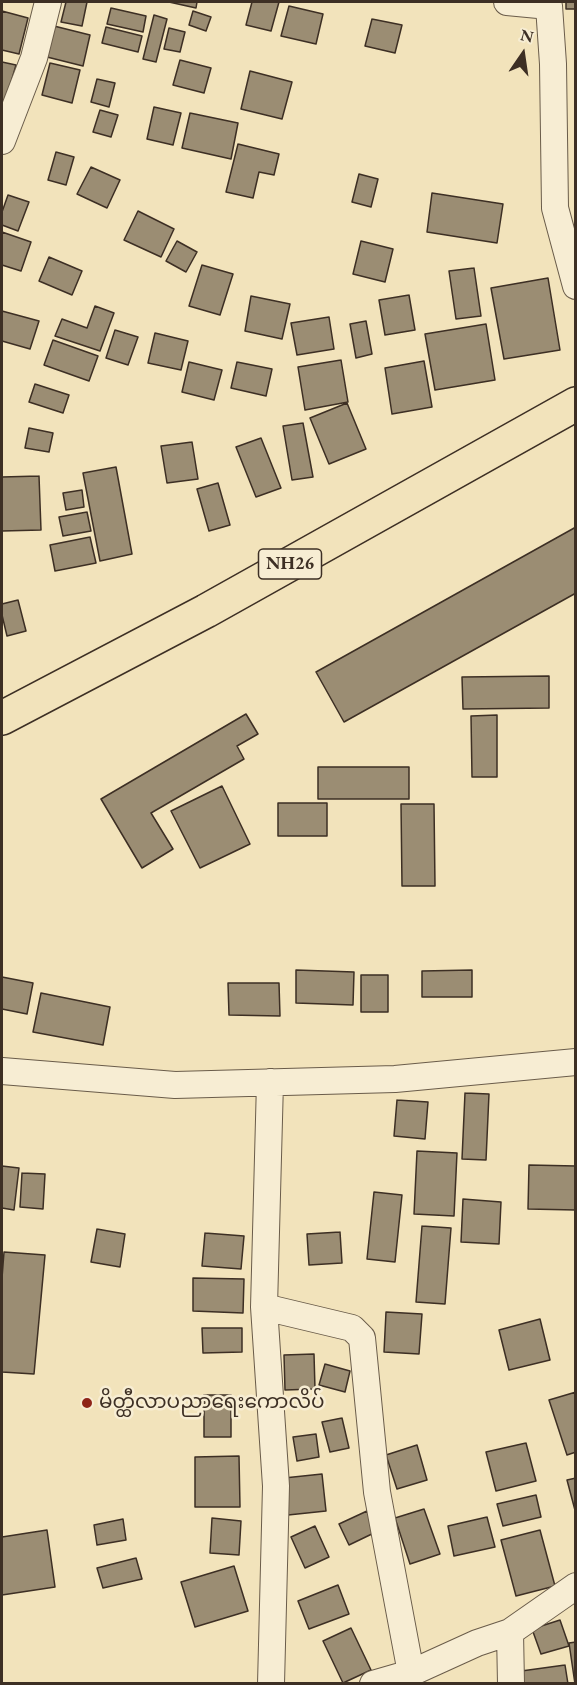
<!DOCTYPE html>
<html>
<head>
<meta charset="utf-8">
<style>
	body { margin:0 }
	#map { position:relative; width:577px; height:1685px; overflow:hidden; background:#f2e3bb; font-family:"EB Garamond",serif }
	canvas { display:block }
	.frame { position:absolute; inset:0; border:3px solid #3d2f24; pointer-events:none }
	.north { position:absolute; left:493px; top:24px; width:60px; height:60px; -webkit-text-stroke:4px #f7edd3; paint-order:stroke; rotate:13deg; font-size:16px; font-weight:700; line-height:24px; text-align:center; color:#3d2f24 }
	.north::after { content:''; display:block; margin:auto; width:21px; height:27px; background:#3d2f24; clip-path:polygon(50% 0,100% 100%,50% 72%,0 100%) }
</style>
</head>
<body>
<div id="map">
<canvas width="577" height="1685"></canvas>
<div class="frame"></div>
<div class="north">N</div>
</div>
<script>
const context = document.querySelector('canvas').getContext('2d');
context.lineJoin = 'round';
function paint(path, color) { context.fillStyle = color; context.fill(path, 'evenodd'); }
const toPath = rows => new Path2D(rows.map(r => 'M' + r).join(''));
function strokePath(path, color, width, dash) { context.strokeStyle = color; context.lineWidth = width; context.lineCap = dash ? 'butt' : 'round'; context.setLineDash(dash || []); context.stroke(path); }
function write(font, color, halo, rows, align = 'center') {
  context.font = font + ' "EB Garamond","Noto Sans Myanmar",serif'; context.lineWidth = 5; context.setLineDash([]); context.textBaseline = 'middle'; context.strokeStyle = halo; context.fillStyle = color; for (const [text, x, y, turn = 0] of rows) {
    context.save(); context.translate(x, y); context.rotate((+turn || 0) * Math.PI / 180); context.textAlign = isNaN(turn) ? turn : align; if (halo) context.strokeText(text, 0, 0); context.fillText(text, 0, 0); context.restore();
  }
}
const building = toPath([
	[66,2,87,2,82,26,61,22,66,2],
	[169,2,197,2,196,8,169,2],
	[252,2,279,2,271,31,246,25,252,2],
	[566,2,576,2,576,9,566,9,566,2],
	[289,6,323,14,316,44,281,36,289,6],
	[111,8,146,16,143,32,107,24,111,8],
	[2,11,28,18,19,54,2,50,2,11],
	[193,11,211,17,206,31,189,25,193,11],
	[154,15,167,19,156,62,143,59,154,15],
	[372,19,402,25,395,53,365,46,372,19],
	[54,26,90,35,83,66,47,57,54,26],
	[106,27,142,36,138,52,102,43,106,27],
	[169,28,185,32,180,52,164,49,169,28],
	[180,60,211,68,204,93,173,85,180,60],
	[2,62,16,65,4,107,2,107,2,62],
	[50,63,80,70,72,103,42,95,50,63],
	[250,71,292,82,282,119,241,109,250,71],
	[97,79,115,83,109,107,91,102,97,79],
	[154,107,181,113,173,145,147,139,154,107],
	[100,110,118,115,111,137,93,132,100,110],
	[190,113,238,123,231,159,182,148,190,113],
	[238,144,279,154,274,175,259,172,253,198,226,192,238,144],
	[56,152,74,157,66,185,48,180,56,152],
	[91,167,120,180,107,208,77,194,91,167],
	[359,174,378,179,371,207,352,202,359,174],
	[432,193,503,204,497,243,427,232,432,193],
	[8,195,29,202,18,231,2,225,2,212,8,195],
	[138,211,174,229,161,257,124,240,138,211],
	[2,232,31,242,21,271,2,265,2,232],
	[177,241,197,252,186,272,166,261,177,241],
	[361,241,393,249,385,282,353,274,361,241],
	[49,257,82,271,72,295,39,281,49,257],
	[202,265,233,274,220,315,189,306,202,265],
	[474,268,481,316,456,319,449,271,474,268],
	[548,278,560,350,504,359,491,288,548,278],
	[409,295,415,330,385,335,379,300,409,295],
	[251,296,290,304,282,339,245,331,251,296],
	[95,306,114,313,100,351,55,336,62,319,87,328,95,306],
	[2,311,39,321,30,349,2,341,2,311],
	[329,317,334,349,297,355,291,323,329,317],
	[366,321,372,354,356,358,350,324,366,321],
	[486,324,495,380,435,390,425,334,486,324],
	[115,330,138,337,128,365,106,358,115,330],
	[155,333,188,341,181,370,148,363,155,333],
	[53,340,98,356,89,381,44,365,53,340],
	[341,360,348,402,305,410,298,367,341,360],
	[424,361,432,407,392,414,385,368,424,361],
	[189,362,222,370,214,400,182,392,189,362],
	[237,362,272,369,266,396,231,388,237,362],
	[35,384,69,395,63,413,29,402,35,384],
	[347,403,366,449,329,464,310,418,347,403],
	[303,423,313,477,292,480,283,426,303,423],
	[29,428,53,433,49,452,25,448,29,428],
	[261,438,281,488,256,497,236,447,261,438],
	[192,442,198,479,167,483,161,446,192,442],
	[116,467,132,554,100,561,83,473,116,467],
	[39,476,41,530,2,531,2,477,39,476],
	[218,483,230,525,209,531,197,489,218,483],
	[82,490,84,507,66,510,63,493,82,490],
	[87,512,91,531,63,536,59,517,87,512],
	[576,527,576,593,344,722,316,672,576,527],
	[90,537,96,563,55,571,50,545,90,537],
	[18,600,26,631,7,636,2,615,2,604,18,600],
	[549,676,549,708,463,709,462,677,549,676],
	[246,714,258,734,237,746,244,759,151,813,173,849,142,868,101,799,246,714],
	[497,715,497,777,472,777,471,716,497,715],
	[318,767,409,767,409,799,318,799,318,767],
	[222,786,250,844,200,868,171,811,222,786],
	[278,803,327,803,327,836,278,836,278,803],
	[401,804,434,804,435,886,402,886,401,804],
	[296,970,354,972,353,1005,296,1003,296,970],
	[472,970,472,997,422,997,422,971,472,970],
	[361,975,388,975,388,1012,361,1012,361,975],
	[2,977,33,983,27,1014,2,1009,2,977],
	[228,983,279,983,280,1016,229,1015,228,983],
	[41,993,110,1007,103,1045,33,1032,41,993],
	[465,1093,489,1094,486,1160,462,1159,465,1093],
	[397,1100,428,1102,425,1139,394,1136,397,1100],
	[417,1151,457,1153,454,1216,414,1214,417,1151],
	[529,1165,576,1166,576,1210,528,1209,529,1165],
	[2,1166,19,1168,14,1210,2,1208,2,1166],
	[22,1173,45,1174,43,1209,20,1207,22,1173],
	[374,1192,402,1195,395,1262,367,1259,374,1192],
	[463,1199,501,1202,499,1244,461,1242,463,1199],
	[422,1226,451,1228,445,1304,416,1302,422,1226],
	[97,1229,125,1234,120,1267,91,1262,97,1229],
	[340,1232,342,1263,309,1265,307,1234,340,1232],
	[205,1233,244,1236,241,1269,202,1266,205,1233],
	[4,1252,45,1255,34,1374,2,1372,2,1278,4,1252],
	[193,1278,244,1279,243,1313,193,1311,193,1278],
	[386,1312,422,1314,419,1354,384,1352,386,1312],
	[540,1319,550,1360,509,1370,499,1330,540,1319],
	[202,1328,242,1328,242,1352,203,1353,202,1328],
	[314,1354,315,1389,285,1390,284,1355,314,1354],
	[325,1364,350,1371,345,1392,319,1385,325,1364],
	[576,1392,576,1452,567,1455,549,1400,576,1392],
	[204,1395,231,1395,231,1437,204,1437,204,1395],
	[342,1418,349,1448,330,1452,322,1422,342,1418],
	[316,1434,319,1457,297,1461,293,1437,316,1434],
	[526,1443,536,1481,496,1491,486,1452,526,1443],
	[417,1445,427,1480,397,1489,386,1455,417,1445],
	[239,1456,240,1507,195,1507,195,1457,239,1456],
	[322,1474,326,1511,288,1515,284,1478,322,1474],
	[576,1478,576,1514,567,1480,576,1478],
	[536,1495,541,1517,503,1526,497,1504,536,1495],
	[424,1509,440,1554,410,1564,395,1518,424,1509],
	[367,1511,376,1532,349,1545,339,1524,367,1511],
	[487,1517,495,1547,454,1556,448,1526,487,1517],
	[212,1518,241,1521,239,1555,210,1553,212,1518],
	[123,1519,126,1540,97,1545,94,1525,123,1519],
	[315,1526,329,1557,305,1568,291,1537,315,1526],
	[47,1530,55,1587,2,1595,2,1537,47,1530],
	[540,1530,555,1586,516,1596,501,1540,540,1530],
	[136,1558,142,1579,103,1588,97,1568,136,1558],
	[234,1566,248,1611,195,1627,181,1582,234,1566],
	[338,1585,349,1614,309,1629,298,1601,338,1585],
	[560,1620,569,1646,541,1654,532,1629,560,1620],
	[351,1628,371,1670,343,1683,323,1641,351,1628],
	[576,1642,576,1684,575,1684,569,1643,576,1642],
	[565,1665,568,1684,516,1684,514,1672,565,1665]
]);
paint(building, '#9b8d73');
strokePath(building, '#3d2f24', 1.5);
const street = toPath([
	[507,2,549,6,553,64,555,208,576,286],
	[2,141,34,58,48,2],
	[2,1071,175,1085,395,1079,576,1062],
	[270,1082,264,1307,276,1486,271,1684],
	[264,1307,352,1328,362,1338,377,1492,411,1673],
	[510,1632,511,1684],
	[373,1684,411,1673,477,1643,510,1632,576,1586]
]);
const highway = toPath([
	[2,718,206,611,576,404]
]);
strokePath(street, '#6a5c4a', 28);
strokePath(highway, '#3d2f24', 36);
strokePath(street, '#f7edd3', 26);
strokePath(highway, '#f2e3bb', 33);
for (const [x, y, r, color] of [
	[87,1403,6,"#8f2418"]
]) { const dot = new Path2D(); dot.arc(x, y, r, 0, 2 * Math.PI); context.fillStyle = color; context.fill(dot); strokePath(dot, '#f7edd3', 2); }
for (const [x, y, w] of [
	[290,564,63]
]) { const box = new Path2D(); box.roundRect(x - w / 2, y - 15, w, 30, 4.5); context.fillStyle = '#f7edd3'; context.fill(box); strokePath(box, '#3d2f24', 1.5); }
write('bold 18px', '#3d2f24', null, [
	["NH26",290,564]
]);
write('20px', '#3d2f24', '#f7edd3', [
	["မိတ္ထီလာပညာရေးကောလိပ်",99,1403]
], 'left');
</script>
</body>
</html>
